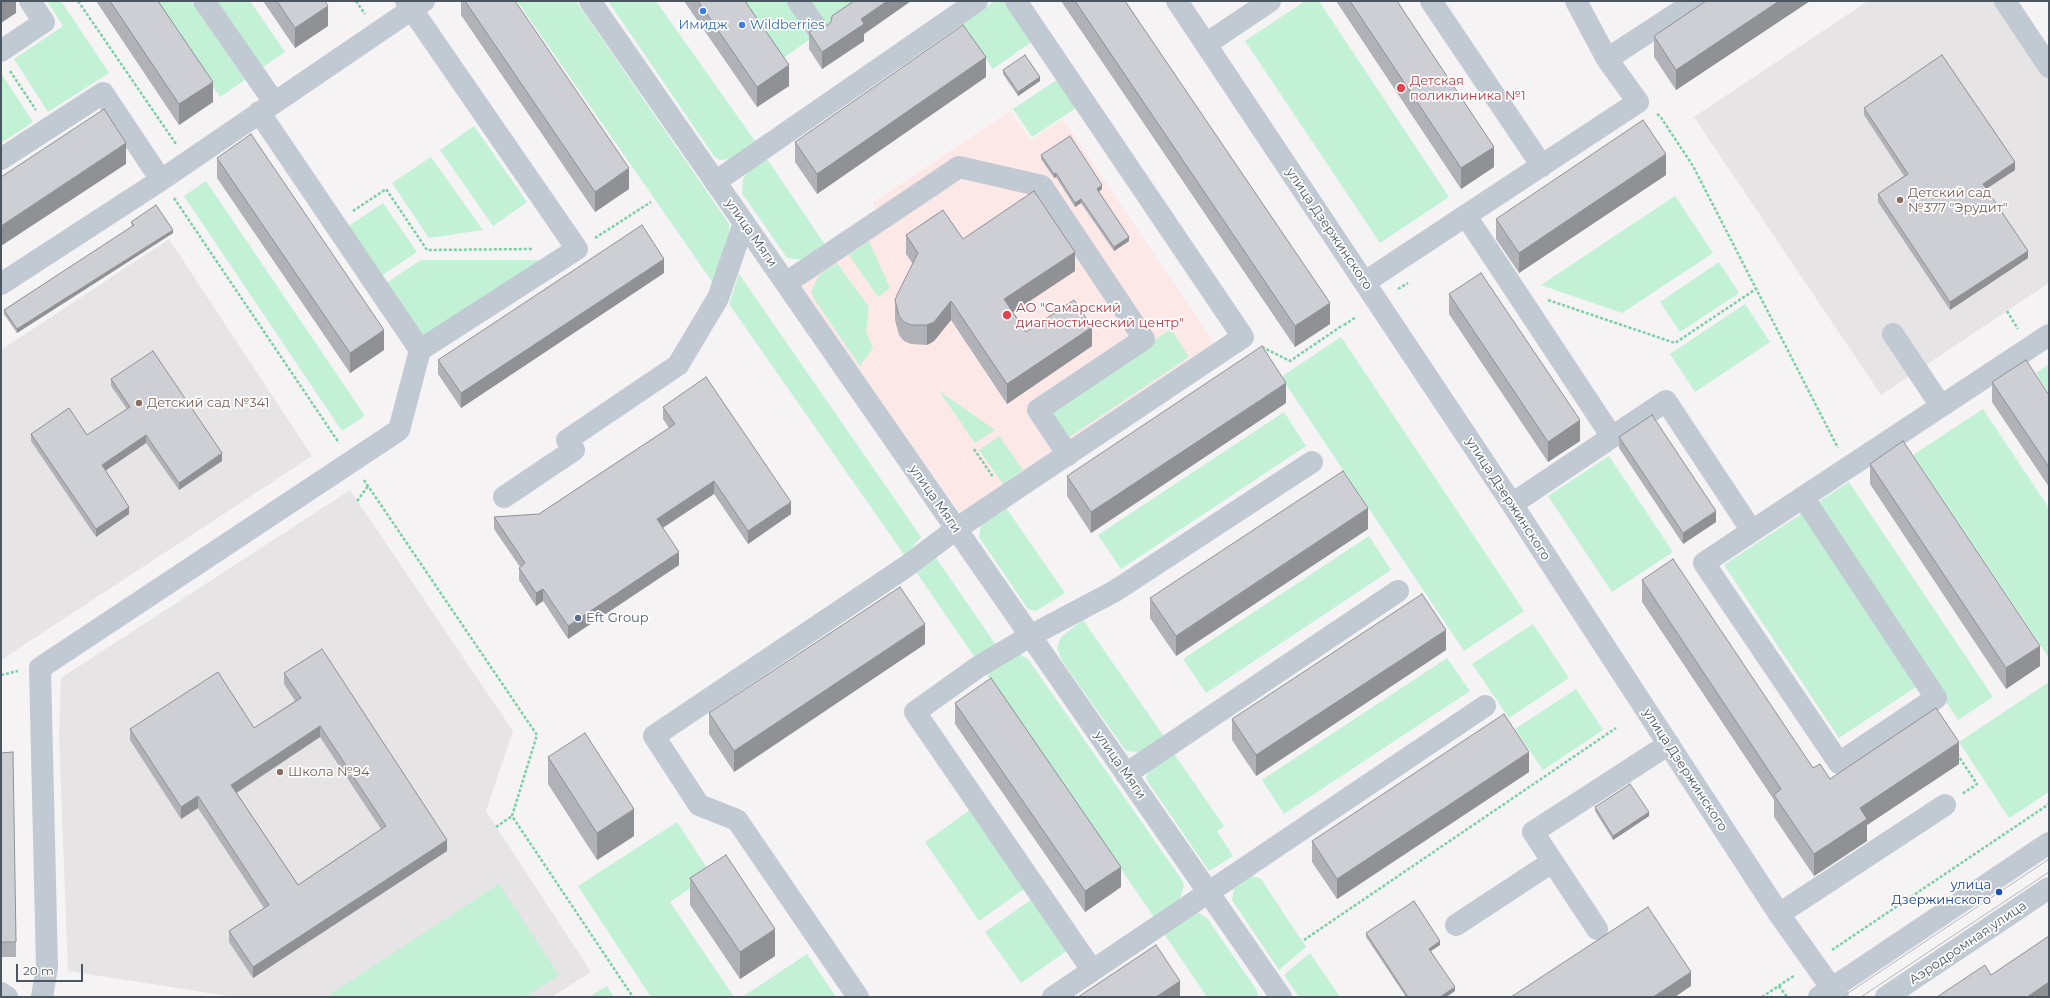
<!DOCTYPE html>
<html>
<head>
<meta charset="utf-8">
<style>
	body { margin:0 }
	#map { position:relative; width:2050px; height:998px; overflow:hidden; background:#f5f3f3; font-family:Montserrat,sans-serif }
	canvas { display:block }
	.frame { position:absolute; inset:0; border:2px solid #4a5661; pointer-events:none }
	.scale { position:absolute; left:16px; top:964px; width:67px; height:18px; box-sizing:border-box; border:2px solid #4a5661; border-top:0; padding-left:5px; font-size:12px; line-height:14px; white-space:nowrap; color:#4a5661; -webkit-text-stroke:3px #fff; paint-order:stroke }
</style>
</head>
<body>
<div id="map">
<canvas width="2050" height="998"></canvas>
<div class="frame"></div>
<div class="scale">20 m</div>
</div>
<script>
const context = document.querySelector('canvas').getContext('2d');
context.lineJoin = 'round';
function paint(path, color) { context.fillStyle = color; context.fill(path, 'evenodd'); }
const toPath = rows => new Path2D(rows.map(r => 'M' + r).join(''));
function strokePath(path, color, width, dash) { context.strokeStyle = color; context.lineWidth = width; context.lineCap = dash ? 'butt' : 'round'; context.setLineDash(dash || []); context.stroke(path); }
function write(font, color, halo, rows, align = 'center') {
  context.font = font + ' Montserrat,sans-serif'; context.lineWidth = 3.5; context.setLineDash([]); context.textBaseline = 'middle'; context.strokeStyle = halo; context.fillStyle = color; for (const [text, x, y, turn = 0] of rows) {
    context.save(); context.translate(x, y); context.rotate((+turn || 0) * Math.PI / 180); context.textAlign = isNaN(turn) ? turn : align; if (halo) context.strokeText(text, 0, 0); context.fillText(text, 0, 0); context.restore();
  }
}
paint(toPath([
	[1868,1,2008,1,2049,63,2049,283,1881,395,1694,117],
	[169,239,312,456,1,660,1,350],
	[350,490,513,731,486,811,591,972,552,997,235,997,68,971,59,734,61,678]
]), '#e6e4e5');
paint(toPath([
	[1010,111,1031,141,1063,119,1215,345,962,516,799,284,886,225,872,203]
]), '#fce8e6');
paint(toPath([
	[47,1,61,1,109,73,48,112,14,59,63,26],
	[155,1,191,1,245,80,220,97],
	[213,1,250,1,285,52,260,69],
	[517,1,576,1,729,224,729,234,713,283],
	[608,1,656,1,757,144,729,159,720,160,714,156],
	[742,1,788,1,813,37,782,59],
	[807,1,852,1,856,7,826,28],
	[995,1,1005,1,1033,41,993,69,962,24],
	[1305,1,1319,1,1449,197,1380,243,1245,41],
	[1,73,33,122,1,143],
	[1058,79,1076,108,1032,137,1013,109],
	[474,126,527,202,493,226,440,150],
	[765,156,826,246,804,260,787,258,742,193,743,179,750,168],
	[431,157,483,230,429,238,392,183],
	[206,181,365,416,342,431,184,196],
	[1675,196,1713,253,1622,313,1541,285],
	[383,203,417,252,381,276,347,227],
	[869,241,890,288,878,297,849,255],
	[421,260,544,260,424,338,386,283],
	[1719,262,1739,293,1680,332,1660,302],
	[837,263,869,307,866,332,873,348,860,366,814,299,811,291,819,275],
	[739,274,921,537,905,556,729,304],
	[1745,304,1770,342,1695,392,1670,354],
	[1171,329,1189,357,1068,438,1049,411],
	[1341,337,1524,611,1464,651,1281,377],
	[2049,364,2049,393,2036,373],
	[939,391,995,430,975,443],
	[1983,409,2049,508,2049,658,1913,455],
	[1284,412,1306,446,1121,569,1098,535],
	[999,436,1023,470,1003,484,979,450],
	[1609,456,1673,552,1612,592,1548,496],
	[1849,482,1993,697,1958,720,1814,505],
	[1004,505,1065,593,1036,611,1028,609,979,537,981,525],
	[1807,510,1922,683,1839,738,1724,565],
	[1369,536,1391,570,1206,693,1183,659],
	[934,555,996,645,976,659,914,569],
	[1083,620,1165,738,1143,753,1126,751,1062,661,1057,648,1061,637],
	[1533,624,1569,678,1509,718,1472,664],
	[1020,654,1028,659,1182,880,1184,885,1180,898,1175,903,1154,917,985,672],
	[1447,658,1470,691,1284,814,1262,780],
	[2049,682,2049,792,2009,818,1959,742],
	[1576,689,1603,730,1543,770,1515,729],
	[1172,751,1224,826,1217,831,1233,856,1209,871,1146,779,1148,769],
	[970,810,1024,889,979,921,925,842],
	[677,822,711,874,670,902,734,997,651,997,578,886],
	[1252,876,1261,879,1306,947,1279,970,1232,900,1234,889,1241,880],
	[499,884,559,975,525,997,326,997],
	[1032,899,1068,950,1021,983,985,932],
	[1192,913,1199,913,1207,918,1256,989,1258,997,1207,997,1163,932],
	[1310,953,1340,997,1299,997,1284,975],
	[807,954,836,997,742,997],
	[607,986,614,997,589,997]
]), '#c3f1d5');
strokePath(toPath([
	[78,1,176,144],
	[356,1,365,14],
	[10,71,36,110],
	[1657,114,1660,116,1693,166,1838,448],
	[174,198,339,443],
	[353,211,386,189,427,250,533,249],
	[595,238,651,202],
	[1398,289,1408,283],
	[1548,300,1675,343,1756,289],
	[2007,311,2018,329],
	[1344,325,1356,317],
	[1262,347,1290,361,1343,325],
	[974,449,993,477],
	[364,480,537,735,512,816,633,997],
	[357,501,368,486],
	[1,675,18,671],
	[1957,754,1977,784,1962,794],
	[496,827,512,816],
	[1304,940,1616,728],
	[1832,950,2049,804],
	[1779,986,1787,997],
	[1762,997,1795,975]
]), '#7ad0a6', 2.5, [3, 2]);
strokePath(toPath([
	[204,1,274,102],
	[590,1,1281,997],
	[798,1,820,33],
	[1177,1,1512,504,1779,914,1838,997],
	[1431,1,1542,166],
	[2005,1,2049,67],
	[1206,44,1270,1],
	[1,51,44,22,30,1],
	[1607,59,1696,1],
	[259,112,420,350,577,249,406,1],
	[1,159,103,93,161,180,424,1],
	[715,182,977,1],
	[1466,216,1612,437,1512,504],
	[1365,282,1638,102,1607,59,1576,1],
	[786,283,959,167,1042,186,1144,339,1038,410,1068,455],
	[1,284,161,180],
	[1893,334,1941,406],
	[1612,437,1666,401,1752,531,1704,563,1839,763,1936,698,1803,497],
	[504,497,574,450,567,440,678,365,718,298,744,223],
	[1752,531,2049,335],
	[1126,774,1398,591],
	[1779,914,1945,805],
	[1456,925,1552,862],
	[1597,929,1533,832,1669,744],
	[1092,970,915,712,978,667,1030,636,1115,591,1312,462],
	[1,993,7,997],
	[42,997,47,967,40,668,399,430,420,350],
	[858,997,737,820,699,805,654,736,907,566,956,529,1243,337,1016,1],
	[1053,997,1485,706],
	[1819,997,2049,843],
	[1886,997,2049,888]
]), '#c1cad2', 22);
strokePath(toPath([
	[1842,997,2049,859],
	[1861,997,2049,872]
]), '#b5b8bd', 1);
paint(toPath([
	[96,1,158,1,213,102,179,125],
	[263,1,325,1,328,26,295,48],
	[461,1,515,1,629,189,595,212,461,15],
	[684,1,745,1,789,86,757,107],
	[911,1,864,34,864,41,822,69,809,49,809,32],
	[1061,1,1125,1,1330,324,1295,347],
	[1336,1,1397,1,1494,167,1461,189],
	[1706,1,1810,1,1676,90,1654,57,1654,36],
	[1003,70,1040,81,1018,96,1003,74],
	[986,77,817,194,795,162,795,142],
	[1864,108,2015,170,1986,189,2028,258,1950,310,1878,202,1878,194,1904,176,1864,115],
	[1041,155,1102,189,1098,192,1129,241,1114,251,1081,203,1075,207,1056,177,1054,178,1041,159],
	[217,158,384,350,350,373,217,178],
	[1666,175,1519,273,1496,239,1496,219],
	[131,222,173,233,17,333,4,314,4,310,132,227],
	[906,235,963,239,1075,271,1013,312,1026,332,1092,346,1007,404,951,320,934,341,927,345,911,344,904,341,899,335,895,320,895,300,913,264,906,254],
	[664,273,461,408,438,374,438,360],
	[1449,294,1580,441,1548,462,1449,314],
	[111,379,222,461,179,490,146,443,105,471,129,514,96,537,31,441,31,434,87,435,127,409,111,386],
	[1992,382,2049,395,2049,487,1992,402],
	[1286,403,1091,533,1067,496,1067,476],
	[663,407,791,514,748,544,714,494,663,528,679,565,568,639,543,601,536,606,519,580,519,568,520,567,494,529,494,517,539,514,669,428,663,419],
	[1619,437,1716,522,1683,544,1619,448],
	[1870,464,2040,666,2006,689,1870,484],
	[1368,529,1176,656,1150,618,1150,598],
	[1642,580,1813,768,1830,779,1959,764,1867,825,1867,841,1814,876,1774,817,1774,800,1642,602],
	[925,644,734,772,709,734,709,713],
	[1446,650,1256,776,1232,740,1232,719],
	[284,673,447,851,253,978,229,942,229,931,264,908,198,808,181,819,130,740,130,729,254,728,295,701,284,684],
	[320,737,381,829,298,885,237,793],
	[955,703,1121,887,1085,912,955,724],
	[1,753,16,942,16,957,1,957],
	[548,757,634,836,597,860,548,784],
	[1529,772,1337,899,1312,862,1312,841],
	[1595,807,1649,816,1613,840,1595,811],
	[690,878,775,956,740,979,690,905],
	[1366,933,1440,945,1431,951,1455,991,1446,997,1406,997,1366,937]
]), '#b0b2b7');
paint(toPath([
	[1,1,16,1,16,13,1,23],
	[887,1,911,1,864,34,864,41,822,69,822,52,861,19],
	[1779,1,1810,1,1676,90,1676,70],
	[328,6,328,26,295,48,295,28],
	[986,57,986,77,817,194,817,174],
	[789,65,789,86,757,107,757,87],
	[1040,77,1040,81,1018,96,1018,92],
	[213,82,213,102,179,125,179,104],
	[126,143,126,164,1,246,1,226],
	[1494,147,1494,167,1461,189,1461,168],
	[1666,154,1666,175,1519,273,1519,253],
	[2015,162,2015,170,1983,191,1983,184],
	[629,168,629,189,595,212,595,192],
	[1056,173,1056,177,1054,178,1054,174],
	[1102,185,1102,189,1097,193,1097,189],
	[1081,199,1081,203,1075,207,1075,203],
	[173,230,173,233,17,333,17,329],
	[1129,237,1129,241,1114,251,1114,247],
	[2028,251,2028,258,1950,310,1950,302],
	[1075,252,1075,271,1004,318,1004,299],
	[664,259,664,273,461,408,461,393],
	[951,301,951,320,934,341,927,345,927,325],
	[1330,303,1330,324,1295,347,1295,326],
	[1092,327,1092,346,1007,404,1007,384],
	[384,330,384,350,350,373,350,353],
	[1286,383,1286,403,1091,533,1091,512],
	[1580,420,1580,441,1548,462,1548,442],
	[146,435,146,443,102,473,102,465],
	[222,453,222,461,179,490,179,483],
	[714,481,714,494,657,531,657,519],
	[791,502,791,514,748,544,748,531],
	[129,507,129,514,96,537,96,529],
	[1368,508,1368,529,1176,656,1176,636],
	[1716,511,1716,522,1683,544,1683,533],
	[679,552,679,565,568,639,568,626],
	[543,589,543,601,536,606,536,593],
	[925,624,925,644,734,772,734,751],
	[1446,630,1446,650,1256,776,1256,755],
	[2040,646,2040,666,2006,689,2006,668],
	[320,726,320,737,231,796,231,785],
	[1959,742,1959,764,1867,825,1867,841,1814,876,1814,854,1860,808],
	[1529,752,1529,772,1337,899,1337,879],
	[198,796,198,808,181,819,181,807],
	[634,809,634,836,597,860,597,833],
	[1649,812,1649,816,1613,840,1613,836],
	[447,840,447,851,253,978,253,967],
	[1121,867,1121,887,1085,912,1085,891],
	[775,929,775,956,740,979,740,952],
	[1440,941,1440,945,1429,952,1429,949],
	[1691,972,1691,986,1675,997,1653,997],
	[1180,981,1180,997,1156,997],
	[2049,982,2049,997,2027,997],
	[1455,987,1455,991,1446,997,1440,997]
]), '#909195');
const building = toPath([
	[110,1,158,1,213,82,179,104,110,1],
	[277,1,325,1,328,6,295,28,277,1],
	[465,1,515,1,629,168,595,192,465,1],
	[698,1,745,1,789,65,757,87,698,1],
	[854,1,887,1,861,19,864,24,822,52,809,32,816,27,827,26,831,22,832,16,854,1],
	[1075,1,1125,1,1330,303,1295,326,1075,1],
	[1350,1,1397,1,1494,147,1461,168,1350,1],
	[1706,1,1779,1,1676,70,1654,36,1706,1],
	[963,25,986,57,817,174,795,142,963,25],
	[1025,55,1040,77,1018,92,1003,70,1025,55],
	[1942,55,2015,162,1983,184,2028,251,1950,302,1878,194,1908,174,1864,108,1942,55],
	[104,109,126,143,1,226,1,177,104,109],
	[1643,120,1666,154,1519,253,1496,219,1643,120],
	[251,134,384,330,350,353,217,158,251,134],
	[1070,136,1102,185,1097,189,1129,237,1114,247,1081,199,1075,203,1056,173,1054,174,1041,155,1070,136],
	[1034,191,1075,252,1004,299,1026,332,1074,300,1092,327,1007,384,951,301,934,322,927,325,911,325,904,322,899,316,895,300,898,293,918,253,906,235,943,210,963,239,1034,191],
	[156,205,173,230,17,329,4,310,134,225,131,222,156,205],
	[642,225,664,259,461,393,438,360,642,225],
	[1481,273,1580,420,1548,442,1449,294,1481,273],
	[1262,346,1286,383,1091,512,1067,476,1262,346],
	[153,351,222,453,179,483,146,435,102,465,129,507,96,529,31,434,69,408,87,435,130,407,111,379,153,351],
	[2026,360,2049,395,2049,467,1992,382,2026,360],
	[706,377,791,502,748,531,714,481,657,519,679,552,568,626,543,589,536,593,519,568,525,563,494,517,539,514,675,424,663,407,706,377],
	[1652,415,1716,511,1683,533,1619,437,1652,415],
	[1903,441,2040,646,2006,668,1870,464,1903,441],
	[1343,471,1368,508,1176,636,1150,598,1343,471],
	[1673,559,1813,768,1820,764,1830,779,1936,708,1959,742,1860,808,1867,819,1814,854,1774,795,1781,789,1642,580,1673,559],
	[900,587,925,624,734,751,709,713,900,587],
	[1422,594,1446,630,1256,755,1232,719,1422,594],
	[322,649,447,840,253,967,229,931,269,905,198,796,181,807,130,729,218,672,254,728,301,698,284,673,322,649],
	[320,726,386,826,298,885,231,785,320,726],
	[991,678,1121,867,1085,891,955,703,991,678],
	[1504,714,1529,752,1337,879,1312,841,1504,714],
	[585,733,634,809,597,833,548,757,585,733],
	[13,752,16,942,1,942,1,753,13,752],
	[1630,784,1649,812,1613,836,1595,807,1630,784],
	[726,855,775,929,740,952,690,878,726,855],
	[1414,901,1440,941,1429,949,1455,987,1440,997,1408,997,1366,933,1414,901],
	[1648,907,1691,972,1653,997,1511,997,1648,907],
	[2049,936,2049,982,2027,997,1937,997,1985,965,1991,975,2049,936],
	[1156,945,1180,981,1156,997,1078,997,1156,945]
]);
paint(building, '#cdcfd5');
strokePath(building, '#909195', 1);
for (const [x, y, r, color] of [
	[703,11,4,"#3f7fe0"],
	[742,25,4,"#3f7fe0"],
	[1401,88,5,"#e0444e"],
	[1900,200,4,"#8d6e63"],
	[1007,315,5,"#e0444e"],
	[139,403,4,"#8d6e63"],
	[578,618,4,"#5c6f8a"],
	[280,772,4,"#8d6e63"],
	[1999,892,4,"#1a4fb4"]
]) { const dot = new Path2D(); dot.arc(x, y, r, 0, 2 * Math.PI); context.fillStyle = color; context.fill(dot); strokePath(dot, '#fff', 1.5); }
write('13px', '#366cbe', '#fff', [
	["Имидж",703,25],
	["Wildberries",750,25,"left"]
]);
write('13px', '#be3a42', '#fff', [
	["Детская",1410,81],
	["поликлиника №1",1410,96],
	["АО \"Самарский",1016,308],
	["диагностический центр\"",1016,323]
], 'left');
write('13px', '#785e54', '#fff', [
	["Детский сад",1908,193],
	["№377 \"Эрудит\"",1908,208],
	["Детский сад №341",147,403],
	["Школа №94",288,772]
], 'left');
write('13px', '#4a5661', '#fff', [
	["улица Дзержинского",1329,229,56],
	["улица Мяги",751,233,55],
	["улица Мяги",935,499,55],
	["улица Дзержинского",1508,499,57],
	["улица Мяги",1120,765,55],
	["улица Дзержинского",1685,770,57],
	["Аэродромная улица",1968,943,-34]
]);
write('13px', '#4e5e75', '#fff', [
	["Eft Group",586,618]
], 'left');
write('13px', '#164399', '#fff', [
	["улица",1991,885],
	["Дзержинского",1991,900]
], 'right');
</script>
</body>
</html>
